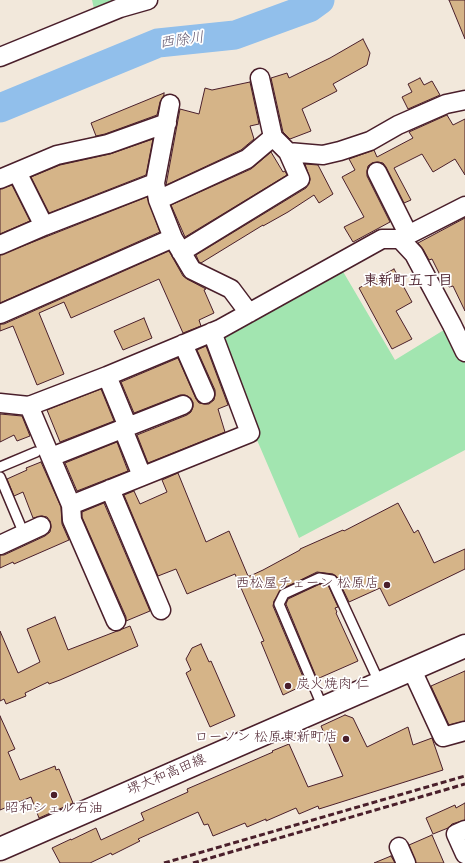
<!DOCTYPE html>
<html>
<head>
<meta charset="utf-8">
<style>
	body { margin:0 }
	canvas { display:block; background:#f2e8db }
</style>
</head>
<body>
<canvas width="465" height="863"></canvas>
<script>
const context = document.querySelector('canvas').getContext('2d');
context.lineJoin = 'round';
function paint(path, color) { context.fillStyle = color; context.fill(path, 'evenodd'); }
const toPath = rows => new Path2D(rows.map(r => 'M' + r).join(''));
function strokePath(path, color, width, dash) { context.strokeStyle = color; context.lineWidth = width; context.lineCap = dash ? 'butt' : 'round'; context.setLineDash(dash || []); context.stroke(path); }
function write(font, color, halo, rows, align = 'center') {
  context.font = font + ' "Indie Flower","Klee One",sans-serif'; context.lineWidth = 3.5; context.setLineDash([]); context.textBaseline = 'middle'; context.strokeStyle = halo; context.fillStyle = color; for (const [text, x, y, turn = 0] of rows) {
    context.save(); context.translate(x, y); context.rotate((+turn || 0) * Math.PI / 180); context.textAlign = isNaN(turn) ? turn : align; if (halo) context.strokeText(text, 0, 0); context.fillText(text, 0, 0); context.restore();
  }
}
paint(toPath([
	[92,0,125,0,95,13],
	[338,263,395,360,452,325,465,352,465,450,299,538,257,440,220,329]
]), '#a2e5b0');
strokePath(toPath([
	[0,108,158,43,235,35,309,8,320,0]
]), '#91bfeb', 29);
const building = toPath([
	[449,0,465,0,465,39,449,0],
	[363,39,370,53,367,65,333,84,337,91,302,109,311,131,290,139,283,132,271,78,287,73,289,78,330,58,363,39],
	[420,78,424,85,432,81,440,95,408,109,402,97,412,92,408,84,420,78],
	[250,82,259,124,250,126,254,139,241,150,166,185,180,109,199,114,205,88,212,90,250,82],
	[164,93,164,95,160,102,157,115,105,134,96,136,91,123,164,93],
	[447,115,453,125,465,119,465,175,455,159,433,172,422,154,394,168,411,200,404,203,386,167,383,163,378,162,372,163,368,166,367,171,367,176,390,222,353,242,344,227,364,217,342,177,355,170,349,159,374,150,377,157,413,138,409,132,447,115],
	[153,139,146,175,49,213,31,177,60,165,110,154,153,139],
	[271,152,283,172,285,171,287,175,185,237,171,205,251,169,271,152],
	[305,164,318,165,333,194,319,203,314,195,288,212,263,226,263,225,201,263,199,262,196,255,306,188,309,184,310,179,305,164],
	[12,185,30,221,0,234,0,189,12,185],
	[147,197,160,232,0,303,0,255,147,197],
	[465,218,465,311,453,286,449,287,443,274,440,275,432,259,429,260,423,249,418,243,465,218],
	[169,251,183,276,187,279,206,289,204,290,214,313,199,320,201,326,183,333,159,279,71,318,64,302,39,313,64,374,37,385,13,326,0,331,0,324,4,324,169,251],
	[394,269,412,302,396,311,412,339,392,349,359,288,394,269],
	[144,318,152,338,123,350,114,331,144,318],
	[206,346,228,405,218,409,225,432,148,463,137,435,187,415,191,412,193,407,193,402,189,397,185,395,180,395,134,413,121,382,178,358,196,399,199,403,204,404,209,404,214,400,215,395,215,390,197,350,206,346],
	[101,389,114,421,60,442,47,410,101,389],
	[0,414,22,416,30,436,17,441,14,435,0,442,0,414],
	[117,442,128,471,77,491,65,463,117,442],
	[41,462,61,507,62,524,69,540,14,564,13,562,0,568,0,555,4,555,45,536,50,532,51,527,50,521,47,517,42,516,33,518,23,492,14,496,7,479,27,470,26,468,41,462],
	[178,473,206,542,229,531,248,576,250,576,263,570,300,550,300,549,343,530,344,531,398,503,414,533,418,530,434,563,465,549,465,569,389,606,380,588,349,602,337,577,333,574,317,572,282,589,274,601,273,606,306,684,283,695,261,642,264,641,235,574,187,594,176,569,158,576,124,495,134,491,140,504,167,492,162,480,178,473],
	[104,503,150,611,126,621,126,617,82,517,82,512,104,503],
	[320,584,328,585,338,607,335,608,337,612,336,613,358,661,317,679,286,604,288,599,320,584],
	[55,617,68,650,130,626,138,646,60,680,49,684,48,682,25,693,26,696,6,704,4,699,0,701,0,631,18,673,40,662,27,629,55,617],
	[201,644,209,662,211,661,235,716,210,727,186,673,191,670,186,659,192,648,201,644],
	[465,671,465,721,449,725,431,686,465,671],
	[345,715,353,718,367,747,408,727,413,745,432,738,443,770,319,809,318,806,299,814,296,808,266,821,266,819,247,827,245,823,213,836,208,824,204,825,198,812,138,839,140,841,112,855,111,853,90,863,60,863,52,848,71,839,71,840,96,828,101,840,144,820,141,813,188,792,187,789,273,752,272,751,289,744,308,787,343,776,321,726,345,715],
	[0,716,15,749,8,752,20,780,55,766,56,770,59,769,73,803,39,818,31,797,0,810,0,716],
	[465,803,465,820,452,824,448,828,433,834,426,818,455,805,456,808,465,803],
	[432,835,444,863,416,863,409,845,432,835],
	[391,856,395,863,374,863,391,856]
]);
paint(building, '#d5b488');
strokePath(building, '#4a1f2b', 1);
const lane = toPath([
	[0,467,36,452],
	[0,477,24,534],
	[323,708,279,604,284,594,319,578,332,580,380,684]
]);
const street = toPath([
	[0,57,120,8,148,0],
	[170,104,155,183,158,200,173,238,192,270,231,289,249,313],
	[288,152,323,155,340,151,370,141,398,125,446,104,465,100],
	[17,172,44,226],
	[377,172,408,234],
	[0,179,57,155,108,144,167,123],
	[158,200,247,159,273,137],
	[400,239,465,206],
	[0,245,44,226,155,183],
	[181,252,300,179,288,152,273,137,260,78],
	[0,314,173,238],
	[183,344,205,394],
	[107,376,128,427],
	[0,403,29,406,107,376,220,329,382,239,400,239,414,254,452,325,465,352],
	[29,406,71,505,72,520,116,621],
	[123,429,142,476],
	[51,457,183,405],
	[110,489,161,610],
	[71,505,250,433,212,332],
	[0,545,41,526],
	[412,670,443,737,465,731],
	[465,830,456,834,465,854],
	[399,847,406,863]
]);
const primary = toPath([
	[0,849,465,646]
]);
strokePath(lane, '#4a1f2b', 12);
strokePath(street, '#4a1f2b', 21);
strokePath(primary, '#4a1f2b', 25);
strokePath(lane, '#fff', 9);
strokePath(street, '#fff', 18);
strokePath(primary, '#fff', 22);
strokePath(toPath([
	[164,863,465,776],
	[193,863,465,784]
]), '#4a1f2b', 3, [6, 3]);
for (const [x, y, r, color] of [
	[387,585,4,"#4a1f2b"],
	[288,686,4,"#4a1f2b"],
	[346,739,4,"#4a1f2b"],
	[54,795,4,"#4a1f2b"]
]) { const dot = new Path2D(); dot.arc(x, y, r, 0, 2 * Math.PI); context.fillStyle = color; context.fill(dot); strokePath(dot, '#fff', 1.5); }
write('14px', '#4a1f2b', '#fff', [
	["西松屋チェーン 松原店",379,585],
	["炭火焼肉 仁",296,686,"left"],
	["ローソン 松原東新町店",338,739],
	["昭和シェル石油",54,810,"center"]
], 'right');
write('14px', '#4a1f2b', '#fff', [
	["堺大和高田線",167,776,-23]
]);
write('italic 15px', '#63576e', '#fff', [
	["西除川",182,42,-8]
]);
write('bold 15px', '#4a1f2b', '#fff', [
	["東新町五丁目",408,283]
]);
</script>
</body>
</html>
